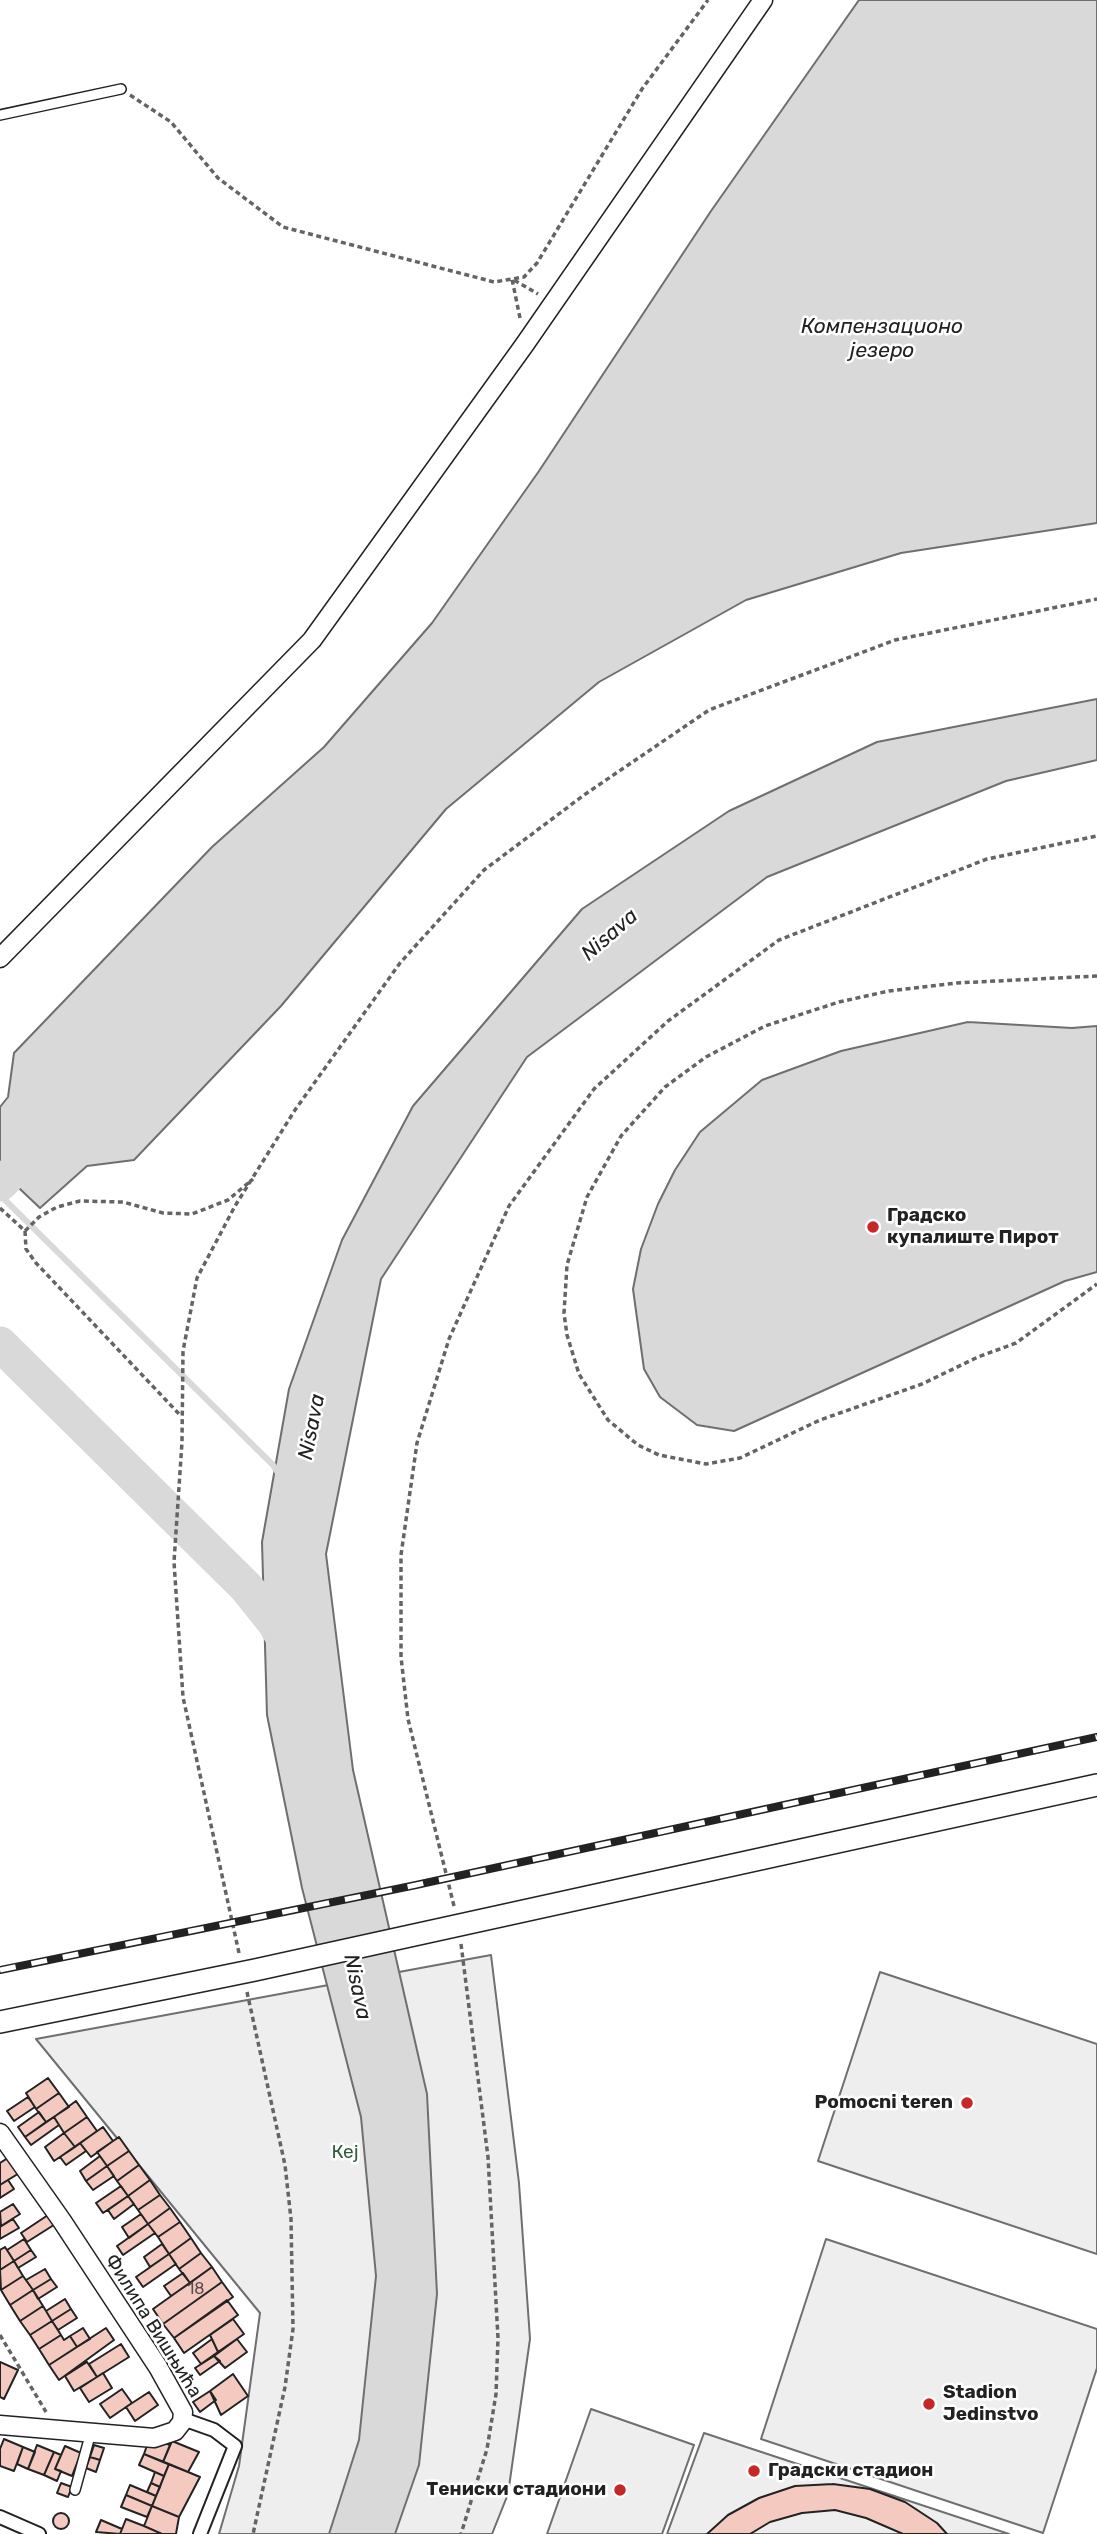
<!DOCTYPE html>
<html>
<head>
<meta charset="utf-8">
<style>
	body { margin:0 }
	canvas { display:block; background:#fff }
</style>
</head>
<body>
<canvas width="1097" height="2534"></canvas>
<script>
const context = document.querySelector('canvas').getContext('2d');
context.lineJoin = 'round';
function paint(path, color) { context.fillStyle = color; context.fill(path, 'evenodd'); }
const toPath = rows => new Path2D(rows.map(r => 'M' + r).join(''));
function strokePath(path, color, width, dash) { context.strokeStyle = color; context.lineWidth = width; context.lineCap = dash ? 'butt' : 'round'; context.setLineDash(dash || []); context.stroke(path); }
function write(font, color, halo, rows, align = 'center') {
  context.font = font + ' Rubik,sans-serif'; context.lineWidth = 5; context.setLineDash([]); context.textBaseline = 'middle'; context.strokeStyle = halo; context.fillStyle = color; for (const [text, x, y, turn = 0] of rows) {
    context.save(); context.translate(x, y); context.rotate((+turn || 0) * Math.PI / 180); context.textAlign = isNaN(turn) ? turn : align; if (halo) context.strokeText(text, 0, 0); context.fillText(text, 0, 0); context.restore();
  }
}
const green = toPath([
	[491,1955,519,2183,530,2339,508,2494,492,2534,219,2534,239,2466,260,2313,36,2039,491,1955],
	[880,1972,1097,2044,1097,2254,818,2161,880,1972],
	[826,2239,1097,2329,1097,2368,1043,2533,761,2439,826,2239],
	[591,2409,694,2445,662,2534,547,2534,591,2409],
	[704,2433,1009,2534,667,2534,704,2433]
]);
paint(green, '#eee');
strokePath(green, '#6f6f6f', 2);
const water = toPath([
	[859,0,1097,0,1097,523,901,553,746,600,599,682,446,809,281,1006,134,1160,87,1166,40,1208,0,1170,0,1107,8,1097,14,1053,212,847,324,747,432,623,539,471,711,211,859,0],
	[1097,699,1097,760,1006,781,767,877,527,1057,381,1279,326,1554,353,1770,427,2094,437,2294,419,2465,395,2534,329,2534,359,2440,376,2276,361,2117,302,1888,267,1715,262,1542,289,1389,342,1240,413,1106,582,909,729,811,877,742,1097,699],
	[968,1022,1072,1028,1097,1026,1097,1272,1065,1281,734,1431,697,1425,660,1397,644,1369,633,1289,641,1249,658,1204,675,1170,700,1132,762,1080,841,1051,968,1022]
]);
paint(water, '#d9d9d9');
strokePath(water, '#6f6f6f', 2);
strokePath(toPath([
	[0,1195,273,1465,278,1473]
]), '#d9d9d9', 6);
strokePath(toPath([
	[0,1184,7,1177],
	[0,1344,246,1587,274,1622,289,1647]
]), '#d9d9d9', 35);
const building = toPath([
	[48,2078,59,2093,36,2109,26,2093,48,2078],
	[59,2093,69,2107,46,2122,36,2109,59,2093],
	[28,2097,35,2107,14,2121,7,2111,28,2097],
	[76,2101,87,2117,64,2133,54,2117,76,2101],
	[39,2112,46,2122,25,2137,18,2127,39,2112],
	[54,2117,59,2125,31,2145,25,2137,54,2117],
	[87,2117,97,2131,75,2147,64,2133,87,2117],
	[103,2127,113,2141,91,2157,80,2143,103,2127],
	[64,2133,75,2147,54,2161,45,2147,64,2133],
	[119,2137,129,2151,107,2166,97,2152,119,2137],
	[80,2143,86,2151,66,2165,60,2157,80,2143],
	[129,2151,139,2165,117,2181,107,2166,129,2151],
	[11,2156,21,2172,0,2185,0,2163,11,2156],
	[100,2156,107,2166,86,2181,80,2171,100,2156],
	[139,2165,150,2180,128,2196,117,2181,139,2165],
	[107,2166,114,2176,93,2190,86,2181,107,2166],
	[8,2180,14,2189,0,2198,0,2185,8,2180],
	[150,2180,160,2195,138,2210,128,2196,150,2180],
	[121,2186,128,2196,103,2213,96,2203,121,2186],
	[160,2195,170,2208,148,2224,138,2210,160,2195],
	[128,2196,134,2204,114,2219,108,2210,128,2196],
	[13,2204,20,2214,1,2226,0,2212,13,2204],
	[170,2208,180,2222,158,2237,148,2224,170,2208],
	[51,2213,57,2223,27,2242,21,2233,51,2213],
	[141,2214,148,2224,129,2238,122,2227,141,2214],
	[13,2219,19,2228,0,2239,0,2227,13,2219],
	[180,2222,191,2238,169,2254,158,2237,180,2222],
	[148,2224,155,2233,123,2255,117,2246,148,2224],
	[191,2238,201,2253,179,2269,169,2254,191,2238],
	[24,2239,31,2250,14,2261,7,2250,24,2239],
	[162,2244,169,2254,150,2267,144,2257,162,2244],
	[5,2247,14,2261,0,2270,0,2250,5,2247],
	[31,2250,36,2257,18,2268,14,2261,31,2250],
	[201,2253,212,2267,190,2283,179,2269,201,2253],
	[169,2254,176,2264,143,2287,136,2277,169,2254],
	[14,2261,23,2276,1,2290,0,2270,14,2261],
	[212,2267,222,2282,163,2324,153,2309,212,2267],
	[45,2269,51,2279,33,2290,26,2280,45,2269],
	[183,2273,190,2283,171,2296,164,2286,183,2273],
	[23,2276,33,2290,10,2305,1,2290,23,2276],
	[51,2279,57,2287,38,2299,33,2290,51,2279],
	[222,2282,233,2297,174,2338,163,2324,222,2282],
	[33,2290,43,2306,20,2321,10,2305,33,2290],
	[65,2299,71,2309,52,2321,46,2311,65,2299],
	[227,2300,238,2315,184,2353,174,2338,227,2300],
	[43,2306,52,2321,30,2335,20,2321,43,2306],
	[71,2309,77,2318,58,2330,52,2321,71,2309],
	[233,2319,244,2334,218,2352,210,2335,233,2319],
	[52,2321,61,2335,39,2349,30,2335,52,2321],
	[83,2328,90,2339,77,2347,70,2336,83,2328],
	[106,2328,114,2340,59,2380,49,2365,106,2328],
	[61,2335,64,2340,70,2336,77,2347,49,2365,39,2349,61,2335],
	[212,2339,218,2352,201,2364,193,2353,212,2339],
	[237,2339,247,2352,225,2368,214,2356,237,2339],
	[121,2344,129,2357,97,2377,89,2364,121,2344],
	[214,2356,220,2361,200,2375,195,2368,214,2356],
	[0,2362,18,2370,4,2399,0,2397,0,2362],
	[87,2362,97,2377,74,2391,65,2376,87,2362],
	[103,2373,112,2388,89,2402,80,2388,103,2373],
	[233,2374,248,2396,221,2415,210,2391,233,2374],
	[122,2389,132,2403,110,2418,100,2404,122,2389],
	[210,2391,216,2400,200,2412,193,2402,210,2391],
	[149,2392,158,2405,135,2421,126,2407,149,2392],
	[150,2437,170,2445,163,2462,144,2454,150,2437],
	[4,2439,23,2447,14,2471,0,2466,0,2449,4,2439],
	[172,2441,199,2452,188,2472,163,2462,172,2441],
	[37,2445,54,2452,44,2475,28,2469,37,2445],
	[94,2445,104,2448,100,2460,90,2457,94,2445],
	[65,2446,81,2453,72,2476,55,2469,65,2446],
	[23,2447,35,2452,28,2469,17,2464,23,2447],
	[54,2452,61,2455,55,2469,61,2471,57,2481,44,2475,54,2452],
	[144,2454,169,2464,164,2476,139,2465,144,2454],
	[90,2457,100,2460,96,2472,86,2468,90,2457],
	[169,2464,200,2477,179,2517,152,2506,169,2464],
	[155,2472,164,2476,160,2487,151,2483,155,2472],
	[61,2483,72,2487,68,2497,57,2493,61,2483],
	[151,2483,160,2487,156,2496,147,2492,151,2483],
	[833,2484,870,2489,905,2502,937,2523,947,2534,903,2534,866,2518,835,2510,802,2513,770,2522,750,2534,707,2534,728,2515,759,2498,795,2486,833,2484],
	[130,2485,156,2496,152,2506,126,2495,130,2485],
	[126,2495,152,2506,147,2517,121,2507,126,2495],
	[152,2506,179,2517,176,2534,162,2534,144,2526,152,2506],
	'53 2521a8 8 0 1 1 16 0a8 8 0 1 1-16 0Z',
	[126,2519,144,2526,162,2534,120,2534,126,2519],
	[101,2520,122,2529,120,2534,96,2532,101,2520]
]);
paint(building, '#f3c9c0');
strokePath(building, '#222', 2);
const service = toPath([
	[0,115,121,89],
	[75,2490,91,2432]
]);
const pedestrian = toPath([
	[183,2419,214,2430,235,2446,200,2534],
	[0,2517,39,2534]
]);
const minor = toPath([
	[0,958,312,640,525,344,763,0],
	[0,2133,62,2221,158,2367,183,2412,182,2422,175,2431,154,2438,0,2425]
]);
const tertiary = toPath([
	[0,2022,255,1970,1097,1785]
]);
strokePath(service, '#222', 12);
strokePath(pedestrian, '#222', 16);
strokePath(minor, '#222', 21);
strokePath(tertiary, '#222', 24);
strokePath(toPath([
	[130,95,171,122,218,178,283,227,494,282,524,277,537,263,642,89,708,0],
	[520,318,512,279,538,294],
	[1097,976,957,983,889,991,839,1002,765,1026,706,1057,665,1087,621,1136,587,1197,567,1265,564,1313,567,1335,579,1374,608,1420,638,1445,659,1455,706,1464,740,1458,820,1420,922,1384,978,1357,1016,1343,1097,1284],
	[0,1208,25,1231,39,1217,57,1207,80,1201,123,1202,163,1213,192,1214,228,1200,253,1179],
	[25,1231,26,1249,36,1263,181,1416],
	[454,1906,408,1719,401,1657,401,1555,417,1443,449,1339,509,1206,594,1089,668,1021,779,940,987,859,1097,836],
	[461,1944,488,2157,498,2338,496,2394,487,2449,461,2534],
	[239,1953,183,1697,174,1562,182,1442,183,1351,197,1278,235,1206,295,1110,400,963,484,870,584,795,709,710,895,640,1097,599],
	[247,1992,285,2165,291,2219,293,2329,285,2387,253,2534],
	[0,2335,46,2412]
]), '#646464', 3.5, [5, 3.5]);
strokePath(service, '#fff', 9);
strokePath(pedestrian, '#fff', 12);
strokePath(minor, '#fff', 18);
strokePath(tertiary, '#fff', 21);
const rail = toPath([
	[0,1970,416,1885,1097,1737]
]);
strokePath(rail, '#222', 8);
strokePath(rail, '#fff', 5, [16]);
for (const [x, y, r, color] of [
	[873,1227,7,"#c62828"],
	[967,2103,7,"#c62828"],
	[929,2404,7,"#c62828"],
	[754,2471,7,"#c62828"],
	[620,2490,7,"#c62828"]
]) { const dot = new Path2D(); dot.arc(x, y, r, 0, 2 * Math.PI); context.fillStyle = color; context.fill(dot); strokePath(dot, '#fff', 2.5); }
write('16px', '#564c4a', null, [
	["18",196,2289]
]);
write('bold 19px', '#222', '#fff', [
	["Градско",887,1216],
	["купалиште Пирот",887,1238],
	["Pomocni teren",953,2103,"right"],
	["Stadion",943,2393],
	["Jedinstvo",943,2415],
	["Градски стадион",768,2471],
	["Тениски стадиони",606,2490,"right"]
], 'left');
write('19px', '#2f5e38', '#fff', [
	["Кеј",345,2153]
]);
write('19px', '#222', '#fff', [
	["Филипа Вишњића",153,2326,58]
]);
write('italic 21px', '#222', '#fff', [
	["Компензационо",882,327],
	["језеро",882,351],
	["Nisava",610,935,-41],
	["Nisava",312,1427,-79],
	["Nisava",357,1987,78]
]);
</script>
</body>
</html>
